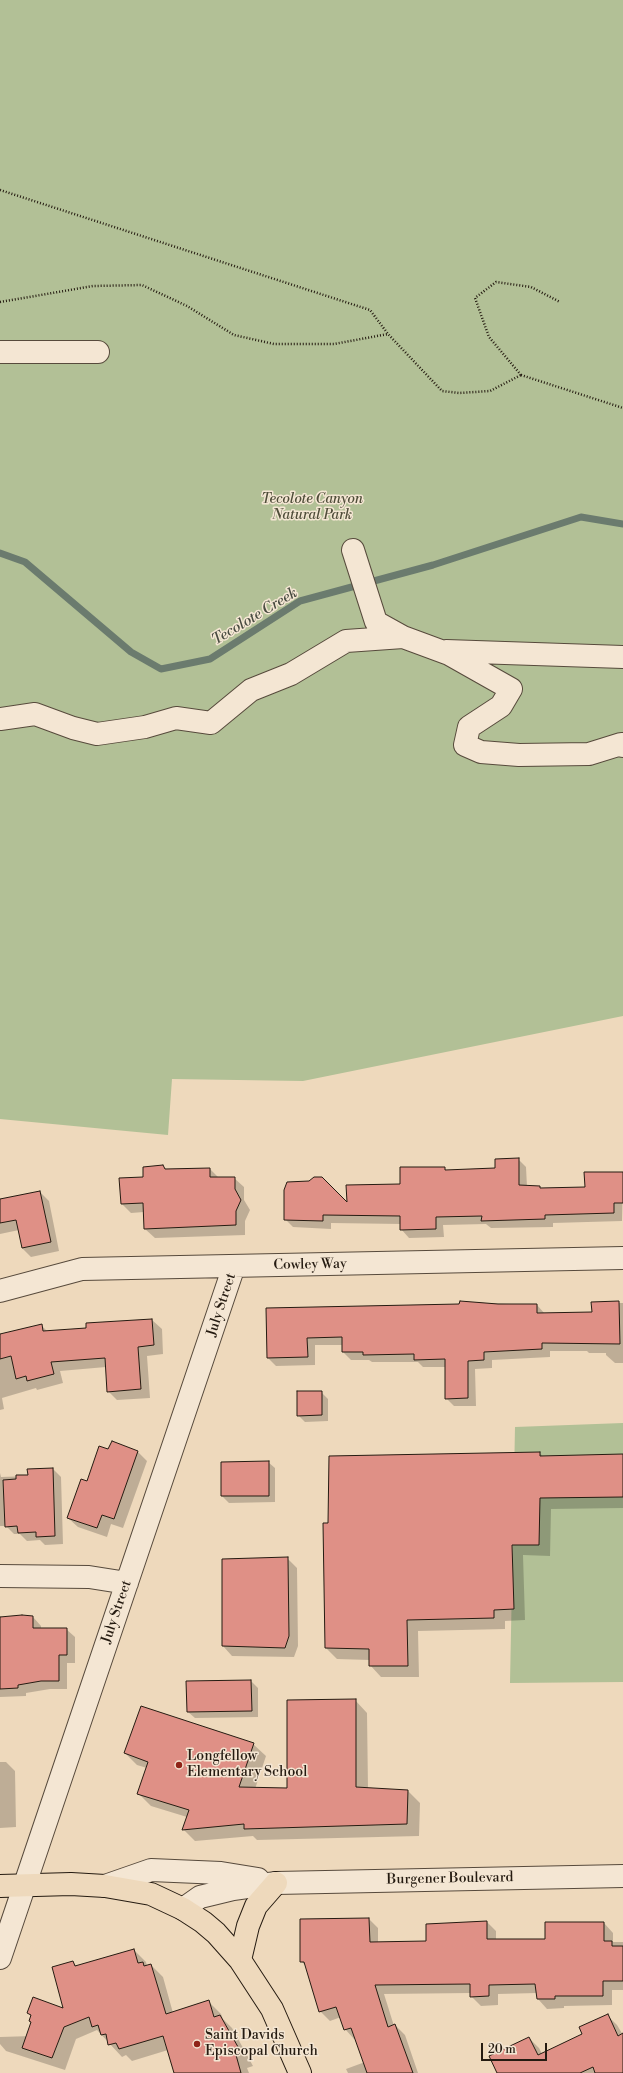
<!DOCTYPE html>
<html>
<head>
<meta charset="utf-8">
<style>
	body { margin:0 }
	#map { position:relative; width:623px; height:2073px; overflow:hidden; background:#eed9bc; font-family:"Libre Bodoni",serif }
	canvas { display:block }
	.scale { position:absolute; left:481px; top:2043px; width:66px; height:18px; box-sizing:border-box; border:2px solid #251b11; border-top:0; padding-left:5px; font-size:12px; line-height:14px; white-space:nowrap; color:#251b11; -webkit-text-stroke:3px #f4e6d3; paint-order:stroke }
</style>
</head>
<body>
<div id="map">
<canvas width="623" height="2073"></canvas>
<div class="scale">20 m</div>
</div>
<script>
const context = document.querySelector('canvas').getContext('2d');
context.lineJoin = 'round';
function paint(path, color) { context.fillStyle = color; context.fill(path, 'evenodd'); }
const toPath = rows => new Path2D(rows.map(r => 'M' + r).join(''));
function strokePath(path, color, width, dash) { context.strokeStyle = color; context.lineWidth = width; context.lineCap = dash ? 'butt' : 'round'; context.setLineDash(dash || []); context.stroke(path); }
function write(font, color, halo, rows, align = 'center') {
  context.font = font + ' "Libre Bodoni",serif'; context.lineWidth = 3; context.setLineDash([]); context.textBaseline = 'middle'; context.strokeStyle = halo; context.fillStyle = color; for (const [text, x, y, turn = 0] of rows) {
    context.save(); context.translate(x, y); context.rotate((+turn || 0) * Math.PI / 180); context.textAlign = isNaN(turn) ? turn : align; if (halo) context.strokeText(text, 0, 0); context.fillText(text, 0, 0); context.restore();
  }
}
paint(toPath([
	[0,0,623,0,623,1016,303,1081,172,1079,168,1135,0,1119],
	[623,1423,623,1682,510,1683,515,1427]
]), '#b2c096');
paint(toPath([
	[518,1159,526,1167,527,1187,539,1187,541,1189,586,1188,623,1173,622,1221,553,1223,553,1227,491,1228,486,1224,443,1225,444,1237,409,1238,401,1229,401,1224,331,1223,331,1229,293,1227,285,1219,348,1204,444,1168,447,1171,496,1169],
	[163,1166,167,1170,210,1169,219,1178,234,1178,244,1187,244,1200,250,1210,245,1221,245,1235,155,1238,145,1229,144,1212,131,1213,122,1204,144,1178],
	[40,1192,49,1201,59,1251,31,1257,22,1248,19,1230,0,1234,0,1199],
	[461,1302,537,1305,545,1314,593,1313,592,1303,623,1303,623,1363,615,1363,606,1355,606,1353,589,1353,587,1351,550,1351,550,1357,492,1360,492,1368,475,1369,476,1406,454,1406,446,1398,446,1367,423,1367,418,1362,372,1362,369,1360,351,1360,343,1352,343,1345,315,1345,315,1365,276,1366,268,1358,267,1309,460,1305],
	[152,1320,162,1329,163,1354,147,1356,150,1398,117,1400,108,1391,106,1367,60,1371,63,1383,37,1390,36,1388,2,1398,4,1409,0,1410,0,1335,41,1325,48,1332,87,1329,87,1324],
	[321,1392,328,1399,328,1421,305,1422,298,1415],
	[109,1450,137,1451,147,1461,123,1528,111,1524,107,1537,78,1527,68,1518,88,1482],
	[540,1453,543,1457,623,1456,623,1508,551,1509,550,1556,523,1555,525,1620,505,1621,505,1629,418,1631,419,1677,381,1677,370,1665,370,1660,337,1659,326,1648],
	[268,1462,275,1468,275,1502,229,1503,222,1496,222,1463],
	[53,1469,61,1477,63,1544,45,1545,40,1540,27,1541,20,1534,14,1534,6,1526,0,1526,0,1473,1,1477,29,1476],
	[287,1558,297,1568,298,1646,294,1657,232,1656,223,1646,223,1560],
	[0,1616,4,1618,33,1617,41,1626,41,1629,66,1629,75,1637,75,1663,67,1663,67,1689,50,1689,26,1693,26,1696,0,1697],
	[251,1681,258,1688,258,1717,195,1718,188,1712,187,1682],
	[355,1700,367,1713,368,1789,408,1791,420,1803,419,1836,257,1840,253,1836,195,1841,183,1829,187,1817,151,1806,139,1794,147,1768,137,1765,125,1753,253,1744,266,1756,255,1789,288,1789],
	[0,1762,6,1762,15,1771,16,1827,0,1828],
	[369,1919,378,1928,378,1943,427,1942,459,1924,459,1922,487,1922,496,1931,496,1940,546,1940,604,1923,613,1933,613,1942,623,1942,623,1990,612,1990,612,2005,564,2006,564,2008,547,2009,538,1999,537,1993,498,1994,498,2005,481,2006,471,1996,471,1993,384,1994,394,2026,395,2025,405,2035,418,2073,348,2073,346,2069,365,2062,356,2038,354,2039,345,2029,341,2017,330,2021,320,2011,306,1966,301,1961],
	[134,1950,146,1962,147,1966,151,1965,163,1977,173,2013,209,2002,221,2014,223,2019,232,2028,253,2066,247,2068,249,2073,175,2073,168,2050,132,2061,126,2055,122,2057,97,2030,76,2039,65,2070,6,2051,0,2044,0,2037,32,2036,32,2023,30,2021,31,2016,28,2013,65,2009,73,1962,77,1967],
	[608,2016,617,2025,623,2035,623,2073,498,2073,529,2038,539,2048,542,2054,584,2035]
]), '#0003');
strokePath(toPath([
	[0,553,25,562,131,652,161,669,210,659,300,601,433,565,581,517,623,524]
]), '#6b7b6e', 7);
const building = toPath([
	[519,1158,519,1185,540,1186,540,1188,585,1187,584,1172,623,1172,623,1203,614,1203,614,1213,545,1215,545,1219,481,1221,482,1216,436,1217,436,1229,400,1230,400,1216,323,1215,323,1221,284,1220,284,1190,287,1182,309,1181,314,1177,322,1177,347,1202,346,1185,400,1184,400,1167,445,1167,445,1170,495,1168,495,1159,519,1158],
	[163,1165,165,1169,210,1168,210,1177,235,1177,235,1189,241,1200,236,1211,236,1225,144,1229,143,1203,121,1204,119,1178,143,1177,143,1167,163,1165],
	[40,1191,51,1242,22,1248,16,1220,0,1223,0,1199,40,1191],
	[460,1301,498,1304,537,1304,537,1313,592,1312,591,1302,619,1301,620,1344,542,1343,542,1349,484,1352,484,1360,468,1361,468,1398,445,1399,445,1359,414,1360,414,1354,363,1355,363,1352,342,1352,342,1337,307,1338,308,1357,267,1358,266,1308,459,1304,460,1301],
	[152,1319,154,1345,138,1347,141,1389,107,1392,105,1358,51,1362,54,1374,27,1381,26,1376,16,1379,11,1356,0,1359,0,1334,42,1324,43,1331,86,1328,86,1323,152,1319],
	[297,1391,322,1391,322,1415,297,1416,297,1391],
	[112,1441,138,1451,114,1519,102,1515,97,1528,67,1518,81,1479,87,1481,99,1446,108,1449,112,1441],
	[540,1452,540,1456,623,1454,623,1497,540,1498,539,1545,512,1545,514,1609,494,1610,494,1618,407,1620,408,1666,369,1666,369,1649,325,1648,323,1523,328,1523,329,1456,540,1452],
	[269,1461,269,1496,221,1496,221,1462,269,1461],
	[53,1468,55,1536,36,1537,36,1532,18,1533,17,1526,5,1527,3,1480,16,1479,16,1475,28,1475,27,1469,53,1468],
	[288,1557,289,1636,285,1648,222,1646,222,1559,288,1557],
	[22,1615,33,1616,33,1628,67,1628,67,1655,59,1655,59,1681,41,1681,18,1685,18,1688,0,1689,0,1617,22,1615],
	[251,1680,252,1711,187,1712,186,1681,251,1680],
	[356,1699,356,1787,408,1790,407,1824,244,1829,244,1824,182,1830,189,1810,137,1794,148,1762,124,1753,141,1706,254,1743,239,1787,287,1788,287,1700,356,1699],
	[369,1918,370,1942,426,1941,426,1924,487,1921,487,1939,545,1939,545,1922,604,1922,604,1941,612,1941,612,1946,623,1946,623,1981,603,1981,603,1996,555,1996,555,1999,537,1999,535,1984,489,1985,489,1996,470,1997,470,1984,375,1985,388,2027,395,2024,413,2073,367,2073,351,2028,344,2030,336,2007,319,2012,304,1962,300,1962,300,1919,369,1918],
	[134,1949,138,1963,143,1962,144,1966,151,1964,166,2014,209,2000,214,2017,220,2015,242,2054,236,2055,241,2073,174,2073,163,2036,119,2049,116,2043,108,2045,106,2034,101,2035,98,2025,92,2027,89,2017,64,2027,52,2058,22,2048,31,2022,29,2021,31,2015,27,2013,33,1997,63,2008,52,1967,73,1961,75,1966,134,1949],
	[608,2014,618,2036,623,2033,623,2073,595,2073,593,2067,580,2073,497,2073,489,2056,529,2037,538,2055,582,2034,579,2027,608,2014]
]);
paint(building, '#df9086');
strokePath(building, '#251b11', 1);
const minor = toPath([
	[0,352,98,352],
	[353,550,376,622,403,637],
	[446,651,623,657],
	[0,719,35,714,73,728,97,734,145,727,176,718,211,723,251,690,291,674,346,641,403,637,449,654,511,689,501,706,469,727,465,745,481,752,519,755,589,754,621,744,623,746],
	[0,1291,82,1269,623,1258],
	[0,1576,89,1577,127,1583],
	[105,1886,151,1870,221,1873,258,1879],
	[183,1909,200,1897,233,1889,276,1883,623,1876],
	[0,1958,234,1266]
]);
const major = toPath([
	[0,1886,71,1884,105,1886,151,1894,183,1909,203,1922,216,1933,240,1960,272,2009,300,2073],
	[240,1960,248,1926,256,1906,276,1883]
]);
strokePath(minor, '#574a3c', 24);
strokePath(major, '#251b11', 24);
strokePath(toPath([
	[0,190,370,310,388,334,442,391,459,393,490,391,521,375],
	[0,302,93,286,142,285,187,306,234,335,274,344,334,344,388,334],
	[521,375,489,337,475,298,496,282,531,287,560,302],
	[521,375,623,408]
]), '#251b11', 2.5, [1, 2]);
strokePath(minor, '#f4e6d3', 22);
strokePath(major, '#eed9bc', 22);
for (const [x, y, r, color] of [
	[179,1765,4,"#8f2418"],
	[197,2044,4,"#8f2418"]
]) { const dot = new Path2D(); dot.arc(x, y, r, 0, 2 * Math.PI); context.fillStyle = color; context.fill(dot); strokePath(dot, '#f4e6d3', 1.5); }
write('italic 14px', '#4f4d39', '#f4e6d3', [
	["Tecolote Canyon",312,500],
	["Natural Park",312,516]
]);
write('14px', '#251b11', '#f4e6d3', [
	["Cowley Way",310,1265,-1],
	["July Street",222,1305,-72],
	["July Street",117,1612,-71],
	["Burgener Boulevard",450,1879,-1]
]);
write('14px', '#251b11', '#f4e6d3', [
	["Longfellow",187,1757],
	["Elementary School",187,1773],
	["Saint Davids",205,2036],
	["Episcopal Church",205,2052]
], 'left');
write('italic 15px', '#484b40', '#f4e6d3', [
	["Tecolote Creek",255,617,-31]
]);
</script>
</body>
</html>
